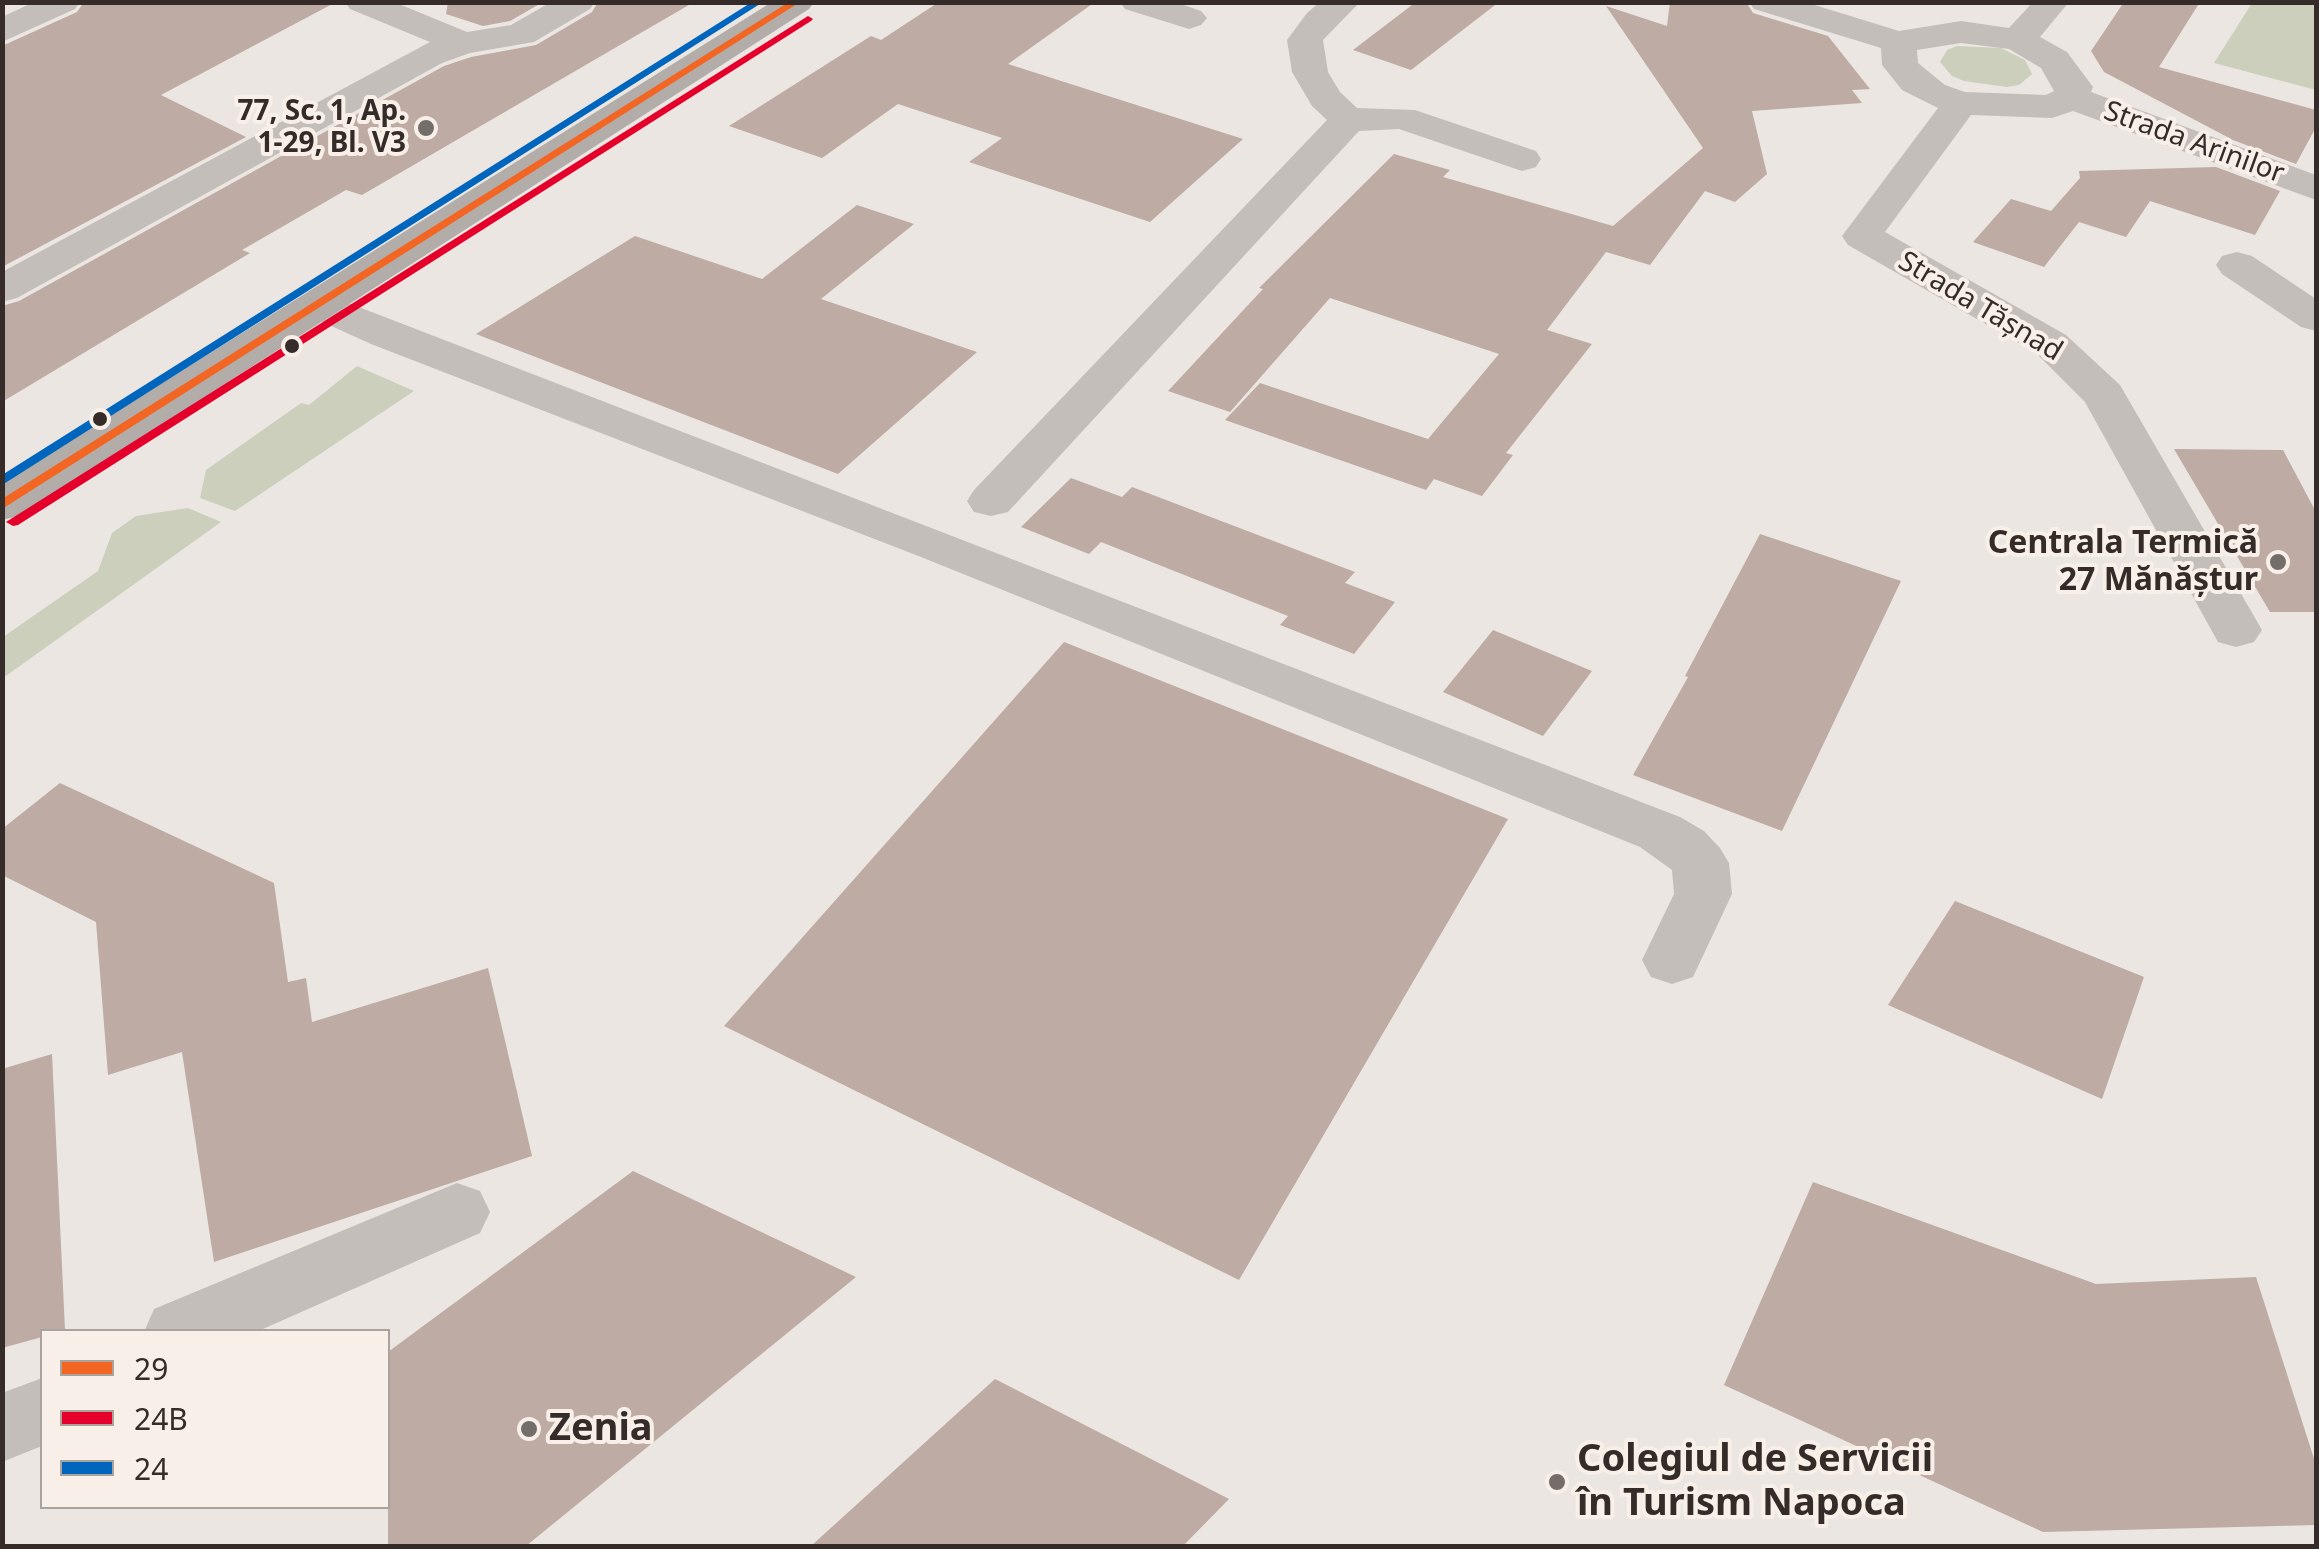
<!DOCTYPE html>
<html>
<head>
<meta charset="utf-8">
<style>
	body { margin:0 }
	#map { position:relative; width:2319px; height:1549px; overflow:hidden; background:#ebe6e1; font-family:"Noto Sans",sans-serif }
	canvas { display:block }
	.frame { position:absolute; inset:0; border:5px solid #352c29; pointer-events:none }
	.legend { position:absolute; left:40px; top:1329px; width:350px; height:180px; box-sizing:border-box; background:#f8f0e8; border:2px solid #aaa29c; margin:0; padding:12px 18px; list-style:none; font-size:30px; color:#352c29 }
	.legend li { display:flex; align-items:center; gap:20px; height:50px }
	.legend b { width:50px; border:2px solid #aaa29c }
</style>
</head>
<body>
<div id="map">
<canvas width="2319" height="1549"></canvas>
<div class="frame"></div>
<ul class="legend">
<li><b style="height:12px;background:#f26522"></b>29</li>
<li><b style="height:12px;background:#e4002b"></b>24B</li>
<li><b style="height:12px;background:#0065bd"></b>24</li>
</ul>
</div>
<script>
const context = document.querySelector('canvas').getContext('2d');
context.lineJoin = 'round';
function paint(path, color) { context.fillStyle = color; context.fill(path, 'evenodd'); }
const toPath = rows => new Path2D(rows.map(r => 'M' + r).join(''));
function strokePath(path, color, width, dash) { context.strokeStyle = color; context.lineWidth = width; context.lineCap = dash ? 'butt' : 'round'; context.setLineDash(dash || []); context.stroke(path); }
function write(font, color, halo, rows, align = 'center') {
  context.font = font + ' "Noto Sans",sans-serif'; context.lineWidth = 8; context.setLineDash([]); context.textBaseline = 'middle'; context.strokeStyle = halo; context.fillStyle = color; for (const [text, x, y, turn = 0] of rows) {
    context.save(); context.translate(x, y); context.rotate((+turn || 0) * Math.PI / 180); context.textAlign = isNaN(turn) ? turn : align; if (halo) context.strokeText(text, 0, 0); context.fillText(text, 0, 0); context.restore();
  }
}
paint(toPath([
	[2252,3,2316,3,2316,90,2214,63],
	[1957,46,2001,48,2025,60,2032,74,2019,85,2007,87,1964,81,1952,76,1940,62,1947,50],
	[357,366,414,391,235,511,200,498,206,470,301,403,309,405],
	[188,508,221,522,3,678,3,637,98,571,112,533,136,516]
]), '#cccfbc');
paint(toPath([
	[84,2,336,2,161,95,246,137,2,267,2,46,77,12],
	[448,2,543,2,510,21,483,26,446,14],
	[598,2,694,2,362,195,346,190,242,250,250,253,2,402,2,306,19,301,444,66,471,57,536,45,592,12],
	[939,2,1095,2,1008,64,1243,139,1150,222,969,162,1002,138,898,104,822,158,729,126,871,36,881,40],
	[1416,2,1499,2,1411,70,1353,50],
	[1670,2,1746,2,1753,13,1828,36,1870,89,1852,90,1862,103,1752,111,1767,174,1735,202,1705,191,1650,265,1606,252,1547,330,1592,344,1506,453,1513,455,1482,496,1434,479,1426,490,1225,420,1260,383,1428,439,1499,354,1330,298,1230,412,1168,391,1263,289,1259,288,1394,154,1450,170,1443,177,1613,226,1703,148,1606,6,1667,26],
	[2124,2,2200,2,2159,67,2316,110,2316,127,2296,164,2233,140,2104,72,2091,51],
	[2216,167,2280,191,2255,235,2150,201,2126,237,2079,222,2044,267,1973,242,2011,199,2051,211,2080,178,2079,171],
	[857,205,914,224,821,299,977,352,838,474,476,334,635,236,762,279],
	[2174,449,2283,450,2316,512,2316,612,2270,612],
	[1071,478,1122,497,1132,487,1355,572,1345,583,1395,602,1354,654,1280,625,1288,616,1101,542,1089,554,1021,527],
	[1760,534,1901,581,1782,831,1633,775,1688,677,1685,676],
	[1493,630,1592,671,1543,736,1443,692],
	[1064,642,1508,819,1239,1280,724,1026],
	[60,783,274,883,288,982,306,978,312,1022,488,968,532,1156,214,1262,182,1052,108,1075,96,922,2,875,2,829],
	[1955,901,2144,977,2102,1099,1888,1005],
	[52,1054,65,1330,42,1332,42,1337,2,1348,2,1069],
	[633,1171,856,1277,526,1546,388,1546,388,1352],
	[1813,1182,2096,1284,2256,1277,2316,1465,2316,1525,2043,1532,1724,1385],
	[995,1379,1229,1499,1183,1546,811,1546]
]), '#bdaba4');
paint(toPath([
	[34,2,80,2,75,9,2,42,2,17,34,2],
	[345,2,394,2,467,32,511,25,551,2,595,2,590,9,534,42,470,53,442,63,17,298,2,302,2,272,430,42,350,9,345,2],
	[1120,2,1175,2,1201,11,1207,18,1201,25,1189,29,1125,9,1120,2],
	[1320,2,1360,2,1323,40,1328,72,1340,92,1357,108,1415,110,1536,151,1541,159,1536,167,1522,171,1399,129,1359,131,1008,512,991,516,974,512,967,501,974,490,1327,120,1312,106,1292,72,1287,40,1307,13,1320,2],
	[1749,2,1805,2,1899,31,1961,21,2009,28,2033,2,2069,2,2040,37,2067,52,2093,87,2091,92,2316,175,2316,200,2073,111,2052,118,1971,115,1885,232,2066,335,2120,385,2262,630,2254,642,2236,647,2218,642,2085,402,2036,353,1848,245,1842,236,1938,108,1902,90,1882,65,1881,48,1754,9,1749,2],
	[1961,43,2009,49,2041,68,2054,91,2046,95,1965,92,1945,85,1918,63,1917,50,1961,43],
	[2237,252,2252,256,2316,299,2316,331,2301,327,2222,274,2216,265,2222,256,2237,252],
	[320,292,1680,817,1704,831,1720,848,1729,863,1732,894,1693,977,1672,984,1651,977,1642,960,1674,894,1672,870,1640,847,921,557,371,344,305,314,299,305,305,296,320,292],
	[457,1183,480,1191,490,1212,480,1233,256,1332,144,1332,154,1309,457,1183],
	[42,1378,42,1446,2,1462,2,1393,42,1378]
]), '#c4beba');
paint(toPath([
	[772,2,814,2,809,9,19,516,2,520,2,483,772,2]
]), '#b3ada9');
paint(toPath([
	[789,2,800,2,2,509,2,499,789,2]
]), '#f26522');
paint(toPath([
	[808,16,813,19,811,21,18,525,13,526,6,522,808,16]
]), '#e4002b');
paint(toPath([
	[752,2,763,2,2,485,2,475,752,2]
]), '#0065bd');
for (const [x, y, r, color] of [
	[426,128,10,"#756d69"],
	[292,346,9,"#352c29"],
	[100,419,9,"#352c29"],
	[2278,562,10,"#756d69"],
	[529,1429,10,"#756d69"],
	[1557,1482,10,"#756d69"]
]) { const dot = new Path2D(); dot.arc(x, y, r, 0, 2 * Math.PI); context.fillStyle = color; context.fill(dot); strokePath(dot, '#f8f0e8', 4); }
write('bold 28px', '#352c29', '#f8f0e8', [
	["77, Sc. 1, Ap.",406,112],
	["1-29, Bl. V3",406,144]
], 'right');
write('28px', '#352c29', '#f8f0e8', [
	["Strada Arinilor",2194,143,20],
	["Strada Tășnad",1980,307,31]
]);
write('bold 32px', '#352c29', '#f8f0e8', [
	["Centrala Termică",2258,544],
	["27 Mănăștur",2258,581]
], 'right');
write('bold 38px', '#352c29', '#f8f0e8', [
	["Zenia",549,1429],
	["Colegiul de Servicii",1577,1460],
	["în Turism Napoca",1577,1504]
], 'left');
</script>
</body>
</html>
